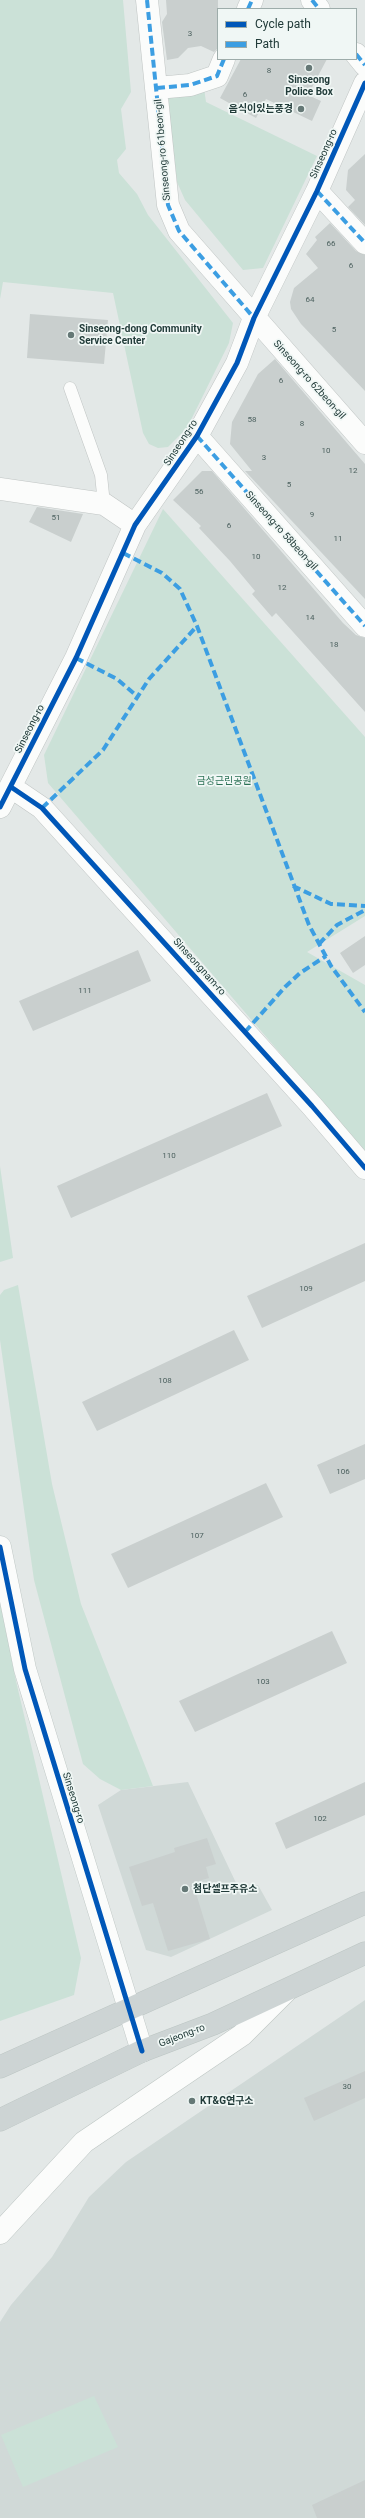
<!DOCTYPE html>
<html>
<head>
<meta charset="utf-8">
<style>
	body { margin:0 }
	#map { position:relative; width:365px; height:2518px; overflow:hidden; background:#e3e8e7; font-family:Roboto,sans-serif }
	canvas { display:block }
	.legend { position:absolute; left:217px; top:8px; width:140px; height:52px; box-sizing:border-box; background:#f0f7f5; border:1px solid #9dacaa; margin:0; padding:5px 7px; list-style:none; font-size:12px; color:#213b39 }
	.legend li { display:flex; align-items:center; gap:8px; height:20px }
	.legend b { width:20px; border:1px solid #9dacaa }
</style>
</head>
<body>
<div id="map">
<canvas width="365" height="2518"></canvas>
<ul class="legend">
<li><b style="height:5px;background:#0057b8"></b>Cycle path</li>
<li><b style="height:5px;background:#3c9ee2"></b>Path</li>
</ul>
</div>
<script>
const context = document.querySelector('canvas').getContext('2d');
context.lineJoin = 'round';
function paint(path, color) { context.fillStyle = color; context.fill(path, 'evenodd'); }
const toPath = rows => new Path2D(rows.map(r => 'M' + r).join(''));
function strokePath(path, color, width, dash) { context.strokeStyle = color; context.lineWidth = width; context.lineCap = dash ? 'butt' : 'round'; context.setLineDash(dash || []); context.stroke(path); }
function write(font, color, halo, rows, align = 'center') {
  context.font = font + ' Roboto,"Noto Sans KR",sans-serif'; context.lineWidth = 3.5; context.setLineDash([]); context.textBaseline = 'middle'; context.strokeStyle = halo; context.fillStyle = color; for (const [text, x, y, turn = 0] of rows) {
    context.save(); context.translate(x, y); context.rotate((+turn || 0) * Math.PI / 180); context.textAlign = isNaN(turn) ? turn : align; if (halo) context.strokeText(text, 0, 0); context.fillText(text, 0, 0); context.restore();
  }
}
paint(toPath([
	[188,1782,238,1887,247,1889,258,1885,272,1910,171,1957,146,1950,98,1805,121,1790],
	[365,2000,365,2518,0,2518,0,2322,11,2305,52,2257,89,2197,126,2162]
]), '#d0d9d7');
paint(toPath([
	[0,0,123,0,131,92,121,109,126,149,117,160,119,173,137,194,148,215,233,323,229,343,187,428,168,447,158,448,149,444,143,433,113,293,3,282,0,299],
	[204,88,206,102,317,156,263,268,243,270,185,200,177,182,167,93],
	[163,509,365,737,365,916,307,952,365,985,365,1152,48,783,44,755],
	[0,1166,13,1258,0,1262],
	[18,1285,52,1484,81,1604,153,1786,121,1790,100,1779,83,1764,34,1580,0,1340,0,1295,4,1290],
	[0,1602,16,1681,81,1958,74,1995,0,2021],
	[94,2396,118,2447,23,2487,1,2435]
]), '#cbe1d7');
paint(toPath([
	[166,0,218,0,218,48,214,52,201,46,188,48,178,58,167,60,162,22,167,14],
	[241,59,327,59,308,95,321,101,312,121,266,99,256,118,220,98],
	[365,154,365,225,348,207,355,200,346,190,348,170],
	[330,223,356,251,365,255,365,391,301,324,291,309,290,302,294,288,318,268,306,254,317,240,315,237],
	[30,314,108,320,104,364,27,358],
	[275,359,365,464,365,599,245,471,252,471,230,444,232,422,258,374],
	[202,471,212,471,343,623,356,635,365,638,365,712,276,613,272,617,252,594,255,591,230,561,199,528,201,526,173,500],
	[37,507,83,514,71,542,29,522],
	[365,936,365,965,353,973,340,953],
	[138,950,151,981,33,1031,19,1001],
	[267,1093,282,1126,71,1218,57,1186],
	[365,1243,365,1281,262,1328,247,1296],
	[234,1330,249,1360,97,1431,82,1402],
	[365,1444,365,1479,330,1494,317,1465],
	[266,1483,283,1517,128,1588,111,1554],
	[332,1631,347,1663,195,1732,179,1701],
	[365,1782,365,1815,286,1849,275,1823],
	[207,1838,216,1864,206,1867,209,1878,199,1881,202,1888,195,1890,210,1939,168,1951,153,1903,142,1906,129,1867,175,1852,174,1848],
	[365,2071,365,2098,314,2121,304,2098],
	[365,2480,365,2518,317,2518,312,2505]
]), '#c9cfce');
const lane = toPath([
	[70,388,101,475,104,504]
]);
const street = toPath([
	[147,0,168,205,179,231,365,443],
	[312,0,319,9],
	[248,9,252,0],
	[356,54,365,65],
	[157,88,190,85,217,76,224,59],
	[317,191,365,243],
	[197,436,365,626],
	[0,489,104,504,135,525],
	[11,787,42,808,312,1106,365,1168],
	[0,807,76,658,135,525,197,436,237,363,254,318,317,191,365,83]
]);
const secondary = toPath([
	[0,1547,25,1669,142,2051],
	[0,2233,84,2142,242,2035,286,1991]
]);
const primary = toPath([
	[0,2067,365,1903],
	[0,2120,142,2051,213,2024,365,1953]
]);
strokePath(lane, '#c0c5c4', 13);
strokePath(street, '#c0c5c4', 23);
strokePath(secondary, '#bec6c4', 23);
strokePath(primary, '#bcc5c3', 23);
strokePath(lane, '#fbfcfb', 12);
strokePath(street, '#fbfcfb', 22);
strokePath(secondary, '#fbfcfb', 22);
strokePath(primary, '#cdd4d4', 22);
strokePath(toPath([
	[147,0,168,205,179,231,254,318],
	[312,0,319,9],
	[248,9,252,0],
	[356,54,365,65],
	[157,88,190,85,217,76,224,59],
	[317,191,365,243],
	[197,436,365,626],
	[123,553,162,573,180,589,197,626,309,925,331,966,365,1012],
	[76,658,117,679,138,697],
	[42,808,103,750,149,679,197,626],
	[293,886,331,904,365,906],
	[319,944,337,925,365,910],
	[245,1032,285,987,300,973,326,956]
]), '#3c9ee2', 4, [8, 4]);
strokePath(toPath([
	[11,787,42,808,312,1106,365,1168],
	[0,807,76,658,135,525,197,436,237,363,254,318,317,191,365,83],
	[0,1547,25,1669,142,2051]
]), '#0057b8', 5);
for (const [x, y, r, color] of [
	[309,68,4,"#657876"],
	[301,109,4,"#657876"],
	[71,335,4,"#657876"],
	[185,1889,4,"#657876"],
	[192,2101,4,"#657876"]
]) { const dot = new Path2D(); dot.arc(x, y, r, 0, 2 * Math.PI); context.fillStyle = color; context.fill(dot); strokePath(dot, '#f0f7f5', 1.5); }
write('8px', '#4c615f', null, [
	["3",190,34],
	["8",269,71],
	["6",245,95],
	["66",331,244],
	["6",351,266],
	["64",310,300],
	["5",334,330],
	["6",281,381],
	["58",252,420],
	["8",302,424],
	["10",326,451],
	["3",264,458],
	["12",353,471],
	["5",289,485],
	["56",199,492],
	["9",312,515],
	["51",56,518],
	["6",229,526],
	["11",338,539],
	["10",256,557],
	["12",282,588],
	["14",310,618],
	["18",334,645],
	["111",85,991],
	["110",169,1156],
	["109",306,1289],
	["108",165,1381],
	["106",343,1472],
	["107",197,1536],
	["103",263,1682],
	["102",320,1819],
	["30",347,2087]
]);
write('bold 10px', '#213b39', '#f0f7f5', [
	["Sinseong",309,80,"center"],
	["Police Box",309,92,"center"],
	["음식이있는풍경",293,109,"right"],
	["Sinseong-dong Community",79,329],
	["Service Center",79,341],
	["첨단셀프주유소",193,1889],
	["KT&G연구소",200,2101]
], 'left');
write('10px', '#213b39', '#f0f7f5', [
	["Sinseong-ro 61beon-gil",163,150,-95],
	["Sinseong-ro",324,154,-66],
	["Sinseong-ro 62beon-gil",309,380,48],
	["Sinseong-ro",181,443,-57],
	["Sinseong-ro 58beon-gil",281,531,48],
	["Sinseong-ro",30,729,-63],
	["Sinseongnam-ro",199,967,48],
	["Sinseong-ro",73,1798,73],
	["Gajeong-ro",182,2036,-21]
]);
write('10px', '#2b7155', '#f0f7f5', [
	["금성근린공원",224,781]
]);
</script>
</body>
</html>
